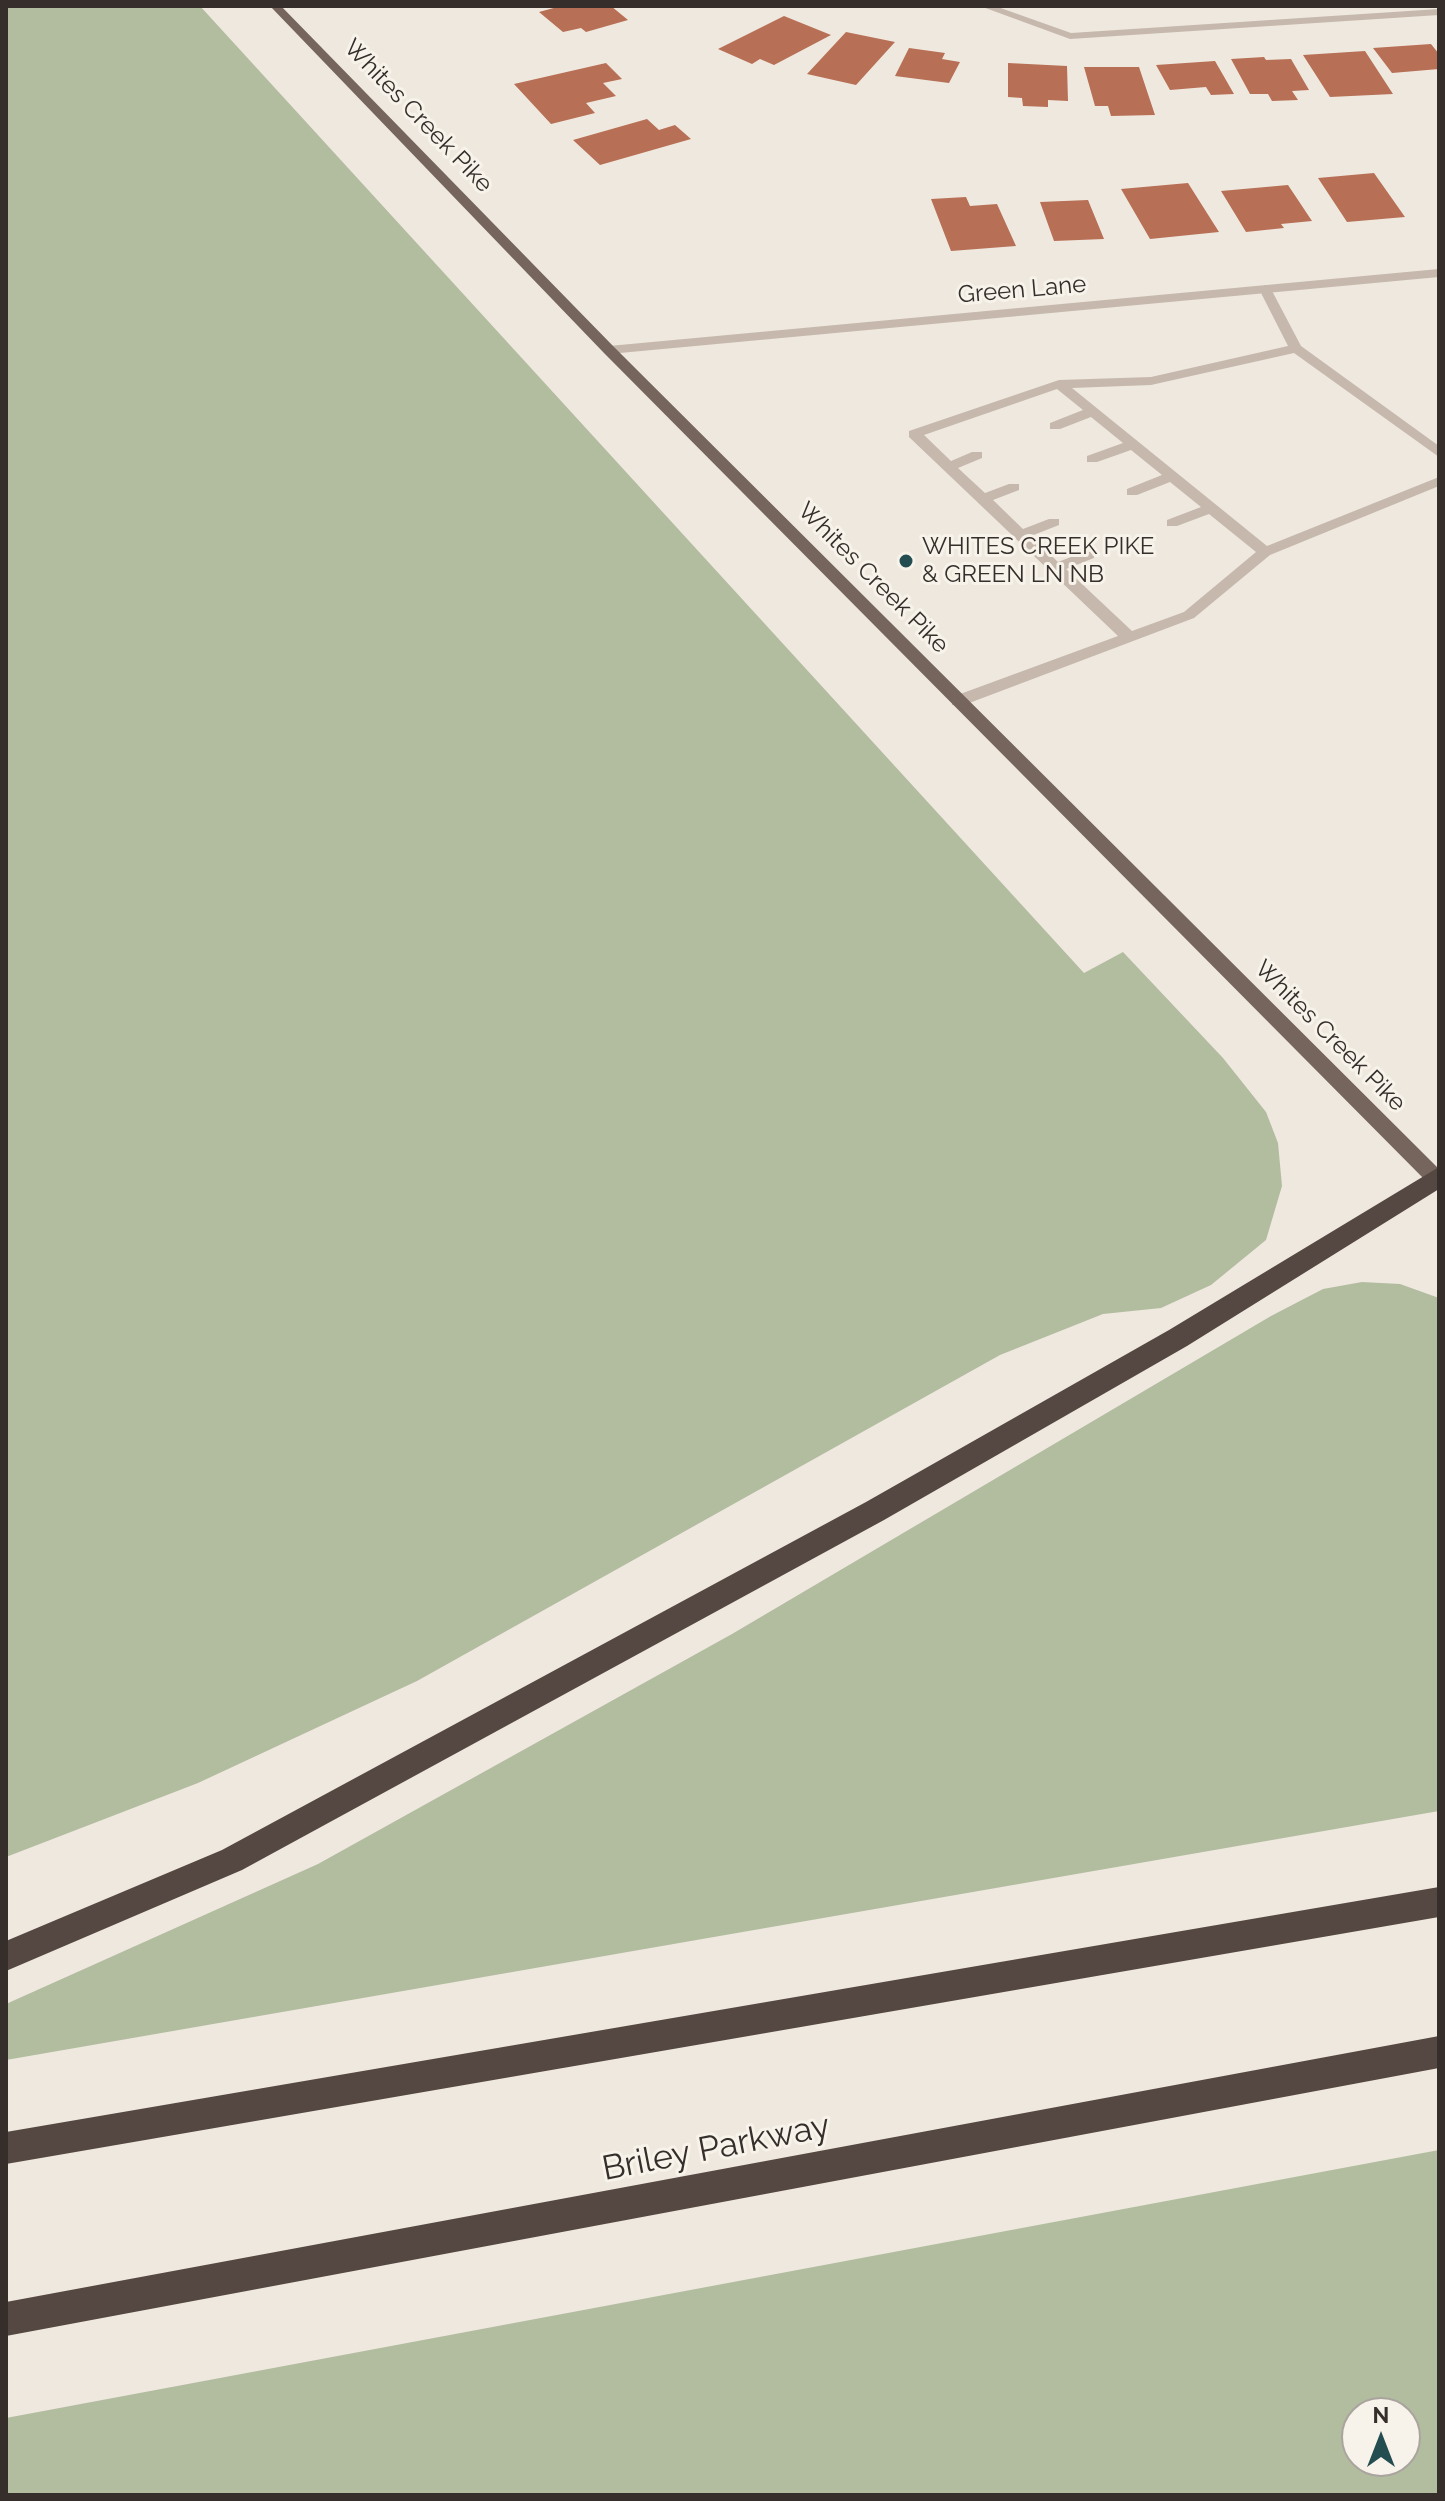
<!DOCTYPE html>
<html>
<head>
<meta charset="utf-8">
<style>
	body { margin:0 }
	#map { position:relative; width:1445px; height:2501px; overflow:hidden; background:#efe8de; font-family:Raleway,sans-serif }
	canvas { display:block }
	.frame { position:absolute; inset:0; border:8px solid #352e2a; pointer-events:none }
	.north { position:absolute; left:1341px; top:2397px; width:80px; height:80px; box-sizing:border-box; background:#f7f2ea; border:2px solid #a9a49d; border-radius:50%; rotate:0deg; font-size:22px; font-weight:700; line-height:32px; text-align:center; color:#352e2a }
	.north::after { content:''; display:block; margin:auto; width:28px; height:36px; background:#244d51; clip-path:polygon(50% 0,100% 100%,50% 72%,0 100%) }
</style>
</head>
<body>
<div id="map">
<canvas width="1445" height="2501"></canvas>
<div class="frame"></div>
<div class="north">N</div>
</div>
<script>
const context = document.querySelector('canvas').getContext('2d');
context.lineJoin = 'round';
function paint(path, color) { context.fillStyle = color; context.fill(path, 'evenodd'); }
const toPath = rows => new Path2D(rows.map(r => 'M' + r).join(''));
function strokePath(path, color, width, dash) { context.strokeStyle = color; context.lineWidth = width; context.lineCap = dash ? 'butt' : 'round'; context.setLineDash(dash || []); context.stroke(path); }
function write(font, color, halo, rows, align = 'center') {
  context.font = font + ' Raleway,sans-serif'; context.lineWidth = 6; context.setLineDash([]); context.textBaseline = 'middle'; context.strokeStyle = halo; context.fillStyle = color; for (const [text, x, y, turn = 0] of rows) {
    context.save(); context.translate(x, y); context.rotate((+turn || 0) * Math.PI / 180); context.textAlign = isNaN(turn) ? turn : align; if (halo) context.strokeText(text, 0, 0); context.fillText(text, 0, 0); context.restore();
  }
}
paint(toPath([
	[6,6,200,6,1084,973,1123,952,1223,1058,1266,1112,1278,1143,1282,1186,1266,1240,1211,1285,1161,1308,1103,1314,1000,1355,417,1681,198,1783,6,1857],
	[1362,1282,1400,1284,1439,1298,1439,1811,6,2060,6,2004,318,1864,732,1634,1271,1316,1323,1289],
	[1439,2150,1439,2495,6,2495,6,2418],
	[1357,2413,1405,2413,1405,2461,1357,2461]
]), '#b2bda0');
paint(toPath([
	[561,6,611,6,628,20,586,32,581,28,563,32,539,12],
	[784,16,831,35,774,65,760,59,752,64,718,49],
	[846,32,895,42,856,85,807,74],
	[1431,44,1439,54,1439,69,1392,73,1373,48],
	[909,48,945,53,942,59,960,62,949,83,895,76],
	[1365,51,1393,94,1330,97,1303,55],
	[1264,57,1266,60,1291,59,1309,90,1292,91,1298,100,1272,101,1268,94,1250,94,1231,59],
	[1215,61,1234,94,1211,95,1206,87,1170,90,1156,65],
	[606,63,622,79,603,83,616,96,586,103,595,113,551,124,514,84],
	[1008,63,1067,66,1068,101,1048,100,1048,107,1023,106,1022,98,1008,97],
	[1084,67,1139,67,1155,115,1111,116,1108,106,1095,106],
	[647,119,659,130,675,125,691,139,600,165,573,140],
	[1374,173,1405,217,1347,222,1318,178],
	[1188,183,1219,232,1150,239,1121,189],
	[1288,185,1312,221,1281,224,1284,228,1246,232,1221,191],
	[966,197,970,206,997,204,1016,246,951,251,931,199],
	[1088,200,1104,239,1054,241,1040,202]
]), '#b76f55');
paint(toPath([
	[1265,285,1271,289,1301,346,1439,446,1439,457,1294,353,1151,385,1072,388,1267,546,1439,477,1439,486,1270,555,1194,618,964,705,952,705,952,697,1118,636,909,437,909,431,1059,380,1151,377,1288,346,1259,289,1265,285],
	[1057,389,1083,410,1050,423,1050,429,1060,429,1091,417,1123,443,1087,456,1087,462,1097,462,1131,450,1162,475,1127,489,1127,495,1137,495,1170,482,1201,507,1167,520,1167,526,1177,526,1209,514,1256,552,1184,612,1132,631,1066,569,1094,558,1094,552,1084,552,1058,562,1031,536,1059,525,1059,519,1049,519,1023,529,993,500,1019,490,1019,484,1009,484,985,493,958,468,982,458,982,452,972,452,951,461,924,435,1057,389]
]), '#c6b8ac');
paint(toPath([
	[980,6,995,6,1071,33,1439,9,1439,15,1070,39,980,6],
	[1439,269,1439,277,609,354,602,350,609,346,1439,269]
]), '#c6b8ac');
paint(toPath([
	[270,6,281,6,614,347,1439,1169,1439,1189,1432,1187,604,353,270,6]
]), '#75655d');
paint(toPath([
	[1439,1167,1439,1189,1187,1346,884,1520,242,1870,6,1971,6,1941,222,1850,866,1502,1169,1330,1439,1167],
	[1439,1887,1439,1917,6,2164,6,2132,1439,1887],
	[1439,2036,1439,2068,6,2336,6,2302,1439,2036]
]), '#554842');
for (const [x, y, r, color] of [
	[906,561,8,"#244d51"]
]) { const dot = new Path2D(); dot.arc(x, y, r, 0, 2 * Math.PI); context.fillStyle = color; context.fill(dot); strokePath(dot, '#f7f2ea', 3); }
write('24px', '#352e2a', '#f7f2ea', [
	["Whites Creek Pike",418,116,46],
	["Green Lane",1022,290,-5],
	["Whites Creek Pike",873,578,45],
	["Whites Creek Pike",1330,1036,45]
]);
write('24px', '#352e2a', '#f7f2ea', [
	["WHITES CREEK PIKE",922,547],
	["& GREEN LN NB",922,575]
], 'left');
write('34px', '#352e2a', '#f7f2ea', [
	["Briley Parkway",716,2148,-11]
]);
</script>
</body>
</html>
